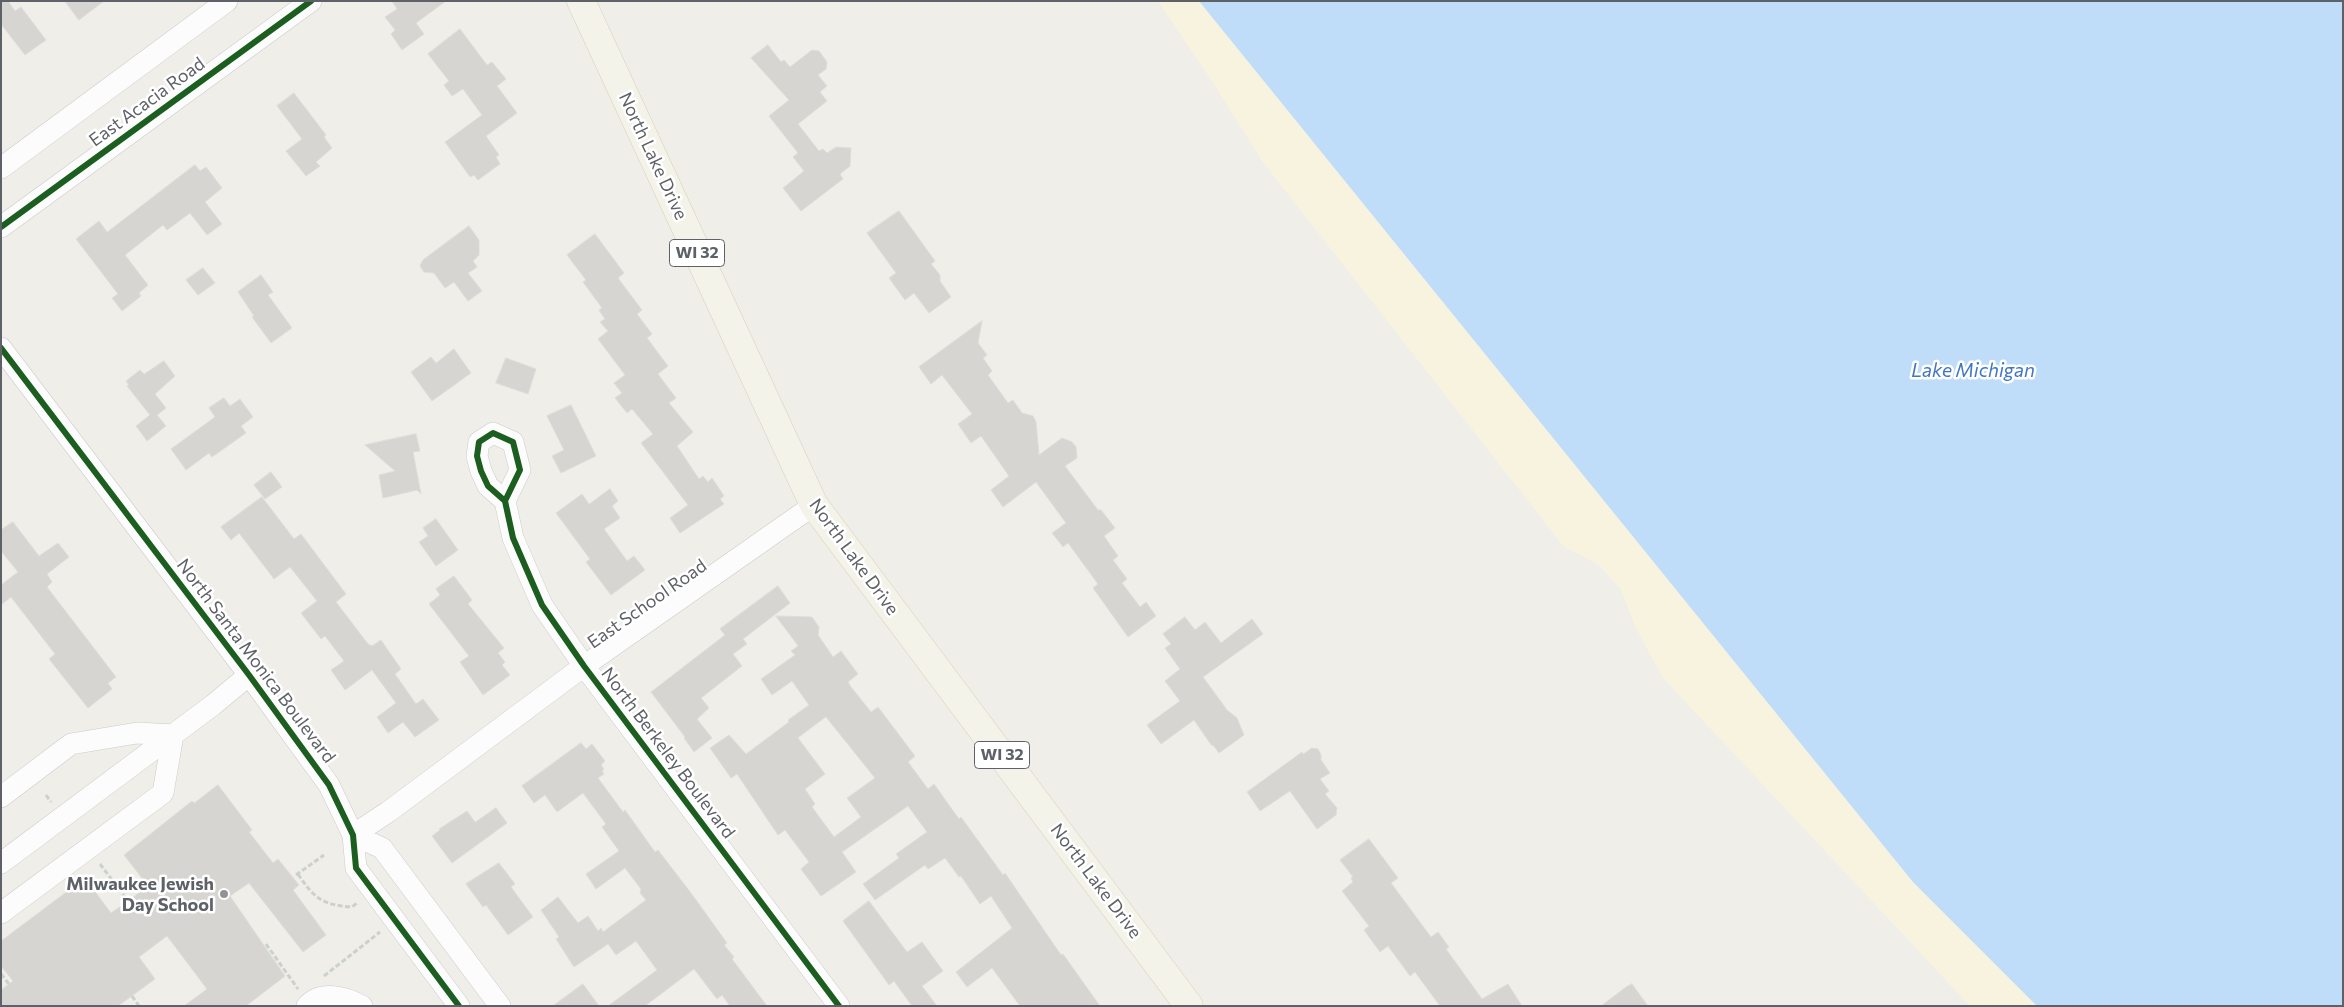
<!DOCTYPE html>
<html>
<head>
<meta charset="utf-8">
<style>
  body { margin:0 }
  #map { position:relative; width:2344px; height:1007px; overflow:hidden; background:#efeee9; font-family:Commissioner,sans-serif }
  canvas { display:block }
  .frame { position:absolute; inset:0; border:2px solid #5e6268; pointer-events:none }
</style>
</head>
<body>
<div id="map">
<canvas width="2344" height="1007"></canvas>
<div class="frame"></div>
</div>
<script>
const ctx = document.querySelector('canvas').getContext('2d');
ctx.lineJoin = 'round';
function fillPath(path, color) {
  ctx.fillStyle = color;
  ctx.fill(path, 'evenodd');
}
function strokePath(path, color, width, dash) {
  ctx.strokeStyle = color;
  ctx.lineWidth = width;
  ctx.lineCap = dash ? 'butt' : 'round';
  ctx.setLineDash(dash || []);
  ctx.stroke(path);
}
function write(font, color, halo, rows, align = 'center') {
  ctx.font = font + ' Commissioner,sans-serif';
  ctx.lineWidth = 5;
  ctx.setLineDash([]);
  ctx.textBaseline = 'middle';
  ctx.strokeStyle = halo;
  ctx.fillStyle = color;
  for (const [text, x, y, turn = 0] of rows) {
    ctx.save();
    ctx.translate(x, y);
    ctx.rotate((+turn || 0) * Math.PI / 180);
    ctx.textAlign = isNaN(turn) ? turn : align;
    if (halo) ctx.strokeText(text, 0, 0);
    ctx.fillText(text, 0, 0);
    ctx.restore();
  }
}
const sand = new Path2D(`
  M1158 1H1199L1913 882 2037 1006H1970L1662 677 1636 628 1620 588 1596 563 1564 547 1262 161 1213 83Z`);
const water = new Path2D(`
  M1199 1H2343V1006H2037L1913 882Z`);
const building = new Path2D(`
  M1 1H8L15 11 21 7 46 40 25 55 1 24Z
  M65 1H104L79 20Z
  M392 1H446L416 23 424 34 402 50 391 34 395 30 385 17 397 9Z
  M460 29 487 65 492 62 506 79 497 86 517 113 486 136 499 155 496 157 500 164 478 180 474 175 470 177 445 142 482 115 463 89 452 96 444 85 449 81 428 54Z
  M768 45 781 62 784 60 790 67 812 50 819 51 827 62 826 69 818 75 827 86 820 92 827 101 798 124 819 151 823 149 827 153 836 147 851 148 850 166 840 174 843 179 801 211 783 188 804 171 793 157 798 153 769 116 789 100 751 58Z
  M294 93 326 135 324 137 332 148 316 162 320 166 306 176 286 151 302 139 277 106Z
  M195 165 200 171 206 167 222 188 205 202 222 224 207 235 190 213 167 230 163 225 125 255 148 285 139 293 141 296 122 311 112 298 118 294 76 239 99 221 107 232Z
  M899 211 935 261 931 264 940 275V281L951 297 929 313 914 293 905 300 889 278 896 273 867 233Z
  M469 226 479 240V255L473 261 477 267 468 273 482 291 468 301 454 282 445 288 434 273 424 272 420 266 423 260Z
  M595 234 624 273 618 278 642 310 637 314 652 334 647 338 668 366 658 374 676 398 669 403 693 432 677 446 699 479 703 476 708 482 712 478 724 496 720 499 724 504 680 533 670 518 688 505 641 443 653 434 632 409 627 413 615 398 622 393 614 383 625 375 598 339 608 331 600 322 605 319 599 310 602 308 583 282 586 280 567 255Z
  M203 268 215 283 198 295 186 280Z
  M261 275 273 292 268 295 292 328 271 343 252 317 254 316 238 292Z
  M982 321 978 343 987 355 983 358 992 371 988 375 1008 403 1013 400 1022 413 1033 416 1036 422 1039 455 1062 438 1072 442 1076 447 1077 458 1065 466 1098 510H1101L1115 528 1104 536 1118 556 1113 560 1127 579 1122 583 1140 607 1146 602 1156 616 1128 637 1093 588 1098 584 1068 543 1063 547 1052 533 1066 523 1036 482 1003 507 991 490 1009 476 981 436 971 443 958 424 972 414 942 375 931 384 919 367Z
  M454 349 471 373 432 401 411 372 431 357 436 363Z
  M506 358 536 369 528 394 496 383Z
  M164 361 175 376 155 394 166 408 157 415 166 426 147 441 136 426 150 415 127 386 129 385 126 381 140 370 144 374Z
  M224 398 230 406 240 399 253 417 241 426 246 433 212 457 209 453 186 470 171 449 215 417 209 408Z
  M571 405 596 456 561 473 552 456 564 450 547 416Z
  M416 434 420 451 413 452 421 494 417 490 383 498 379 475 395 471 365 445Z
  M271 472 282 487 265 499 254 485Z
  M610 489 618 501 612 506 620 518 604 529 627 561 634 556 645 570 611 595 586 562 590 559 556 513 582 494 589 504Z
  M262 497 294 539 301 534 346 594 336 602 368 644 372 646 381 640 401 669 395 674 416 704 423 699 439 720 415 737 403 722 388 733 377 717 396 703 372 670 345 690 331 670 344 661 325 636 321 639 301 613 317 601 290 567 274 579 239 533 231 540 221 527Z
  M436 519 458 550 436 566 419 542 428 536 423 528Z
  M13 522 39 556 58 543 69 557 47 574 52 582 47 587 116 677 108 683 112 689 88 708 49 659 55 654 11 597 1 605V585L18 572 1 551V530Z
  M454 576 472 600 468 604 504 648 498 653 505 662 502 665 510 675 483 695 460 662 469 656 429 604 440 595 436 589Z
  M778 586 790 603 743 639 747 644 733 654 742 666 701 698 709 708 697 719 712 738 694 752 684 738 685 737 651 692 725 635 720 629Z
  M776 616 812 617 819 627 818 635 833 657 841 651 858 674 848 682 851 687 871 712 878 707 915 756 908 762 928 789 934 784 959 819 961 817 1003 875 1005 873 1061 955 1063 954 1100 1006H1020L992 968 967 987 956 972 1012 928 991 896 980 904 961 876 959 877 945 858 928 869 925 865 875 900 863 884 899 858 896 854 927 832 908 806 842 852 856 872 821 896 801 869 809 862 785 830 778 835 737 774 731 778 710 748 729 735 746 754 789 722 788 720 809 705 792 681 772 695 761 679 795 655 791 651 798 646ZM826 717 875 778 847 798 861 817 834 837 812 807 815 804 805 789 825 774 798 738Z
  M1185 617 1195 630 1205 622 1221 643 1252 619 1263 634 1203 677 1227 710 1237 718 1244 735 1219 753 1213 745 1212 746 1194 720 1161 744 1147 725 1180 701 1165 681 1180 669 1165 648 1171 644 1163 634Z
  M581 743 586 749 592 744 605 761 601 765 604 769 602 771 604 774 598 778 623 812 625 810 655 852 658 850 691 893 727 943 724 945 734 957 732 959 767 1006H730L722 995 717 999 694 969 645 1006H608L657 970 636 941 616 955 608 944 574 967 556 939 559 937 541 910 558 897 578 923 588 916 598 931 601 928 603 932 646 900 640 893 641 889 625 868 596 889 586 874 619 851 602 827 606 824 583 793 557 812 545 795 534 803 522 786Z
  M1312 748 1318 749 1321 755V760L1330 773 1320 779 1329 791 1325 794 1337 808 1336 815 1317 829 1290 791 1260 811 1247 792 1302 752 1303 754Z
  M218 785 252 830 249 832 273 863 278 859 299 885 293 890 326 935 303 952 249 883 230 896 285 976 246 1006H184L207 989 167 936 139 957 155 979 118 1006H1V990L13 981 1 966V941L85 878 111 913 128 901 148 886 124 855 192 801 194 803Z
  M496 808 507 823 452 863 432 836 440 830 439 829 467 811 475 822Z
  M1369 839 1398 878 1391 883 1431 937 1438 932 1449 947 1446 949 1482 999 1508 984 1522 1006H1440L1415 972 1410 976 1388 946 1380 952 1364 930 1369 926 1342 891 1353 882 1351 878 1353 877 1340 860Z
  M499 863 515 884 511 887 533 917 508 935 486 905 483 907 466 884Z
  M869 901 907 952 922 942 943 971 922 986 937 1006H912L894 981 889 985 843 921Z
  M583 984 599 1006H553Z
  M1632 984 1648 1006H1601L1626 987Z`);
const path = new Path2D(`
  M46 795 51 802
  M100 864 128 901
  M298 874C314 898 322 905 352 907L357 903
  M296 875 324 855
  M266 944 298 989
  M1 974 9 984
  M324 976 380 932
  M132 996 139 1006`);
const minor = new Path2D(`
  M1 168 227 1
  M1 227 311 1
  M1 348 249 675 329 785 353 835 356 868 459 1006
  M505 501 520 470 513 442 493 433 479 442 477 456 481 471 488 486 505 501 513 538 542 605 584 666 839 1006
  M1 797 71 744 137 733 173 735
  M353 835 388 812 584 666 814 505
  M353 835 382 848 500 1006
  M1 863 213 705 249 675
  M1 913 163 793 173 735
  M307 1006C321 990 346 997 362 1006`);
const major = new Path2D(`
  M581 1 814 505 1189 1006`);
const cycleway = new Path2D(`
  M1 227 311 1
  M1 348 249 675 329 785 353 835 356 868 459 1006
  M505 501 520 470 513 442 493 433 479 442 477 456 481 471 488 486 505 501 513 538 542 605 584 666 839 1006`);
const markers = [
  [224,894,5,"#919395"]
];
const shields = [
  [697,253,55],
  [1002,755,55]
];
const shieldNames = [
  ["WI 32",697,253],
  ["WI 32",1002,755]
];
const streetNames = [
  ["East Acacia Road",147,102,-36],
  ["North Lake Drive",653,156,65],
  ["North Lake Drive",854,557,54],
  ["East School Road",647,604,-35],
  ["North Santa Monica Boulevard",256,661,53],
  ["North Berkeley Boulevard",668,753,53],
  ["North Lake Drive",1096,881,53]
];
const poiNames = [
  ["Milwaukee Jewish",214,884],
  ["Day School",214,905]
];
const waterNames = [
  ["Lake Michigan",1973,371]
];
fillPath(sand, '#f7f3df');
fillPath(water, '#bfdcf8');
fillPath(building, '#d6d5d2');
strokePath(building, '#deddd8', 1);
strokePath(minor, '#cbcbca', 22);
strokePath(major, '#d8d1b6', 29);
strokePath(path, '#cbd1cd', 3, [5, 2.5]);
strokePath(minor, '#fdfcfc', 21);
strokePath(major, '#f4f3e9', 28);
strokePath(cycleway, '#1b5e20', 6);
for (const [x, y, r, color] of markers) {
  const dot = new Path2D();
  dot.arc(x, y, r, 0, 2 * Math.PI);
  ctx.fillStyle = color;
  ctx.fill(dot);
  strokePath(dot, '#fff', 2);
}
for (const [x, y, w] of shields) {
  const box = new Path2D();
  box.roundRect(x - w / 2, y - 13.5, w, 27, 4);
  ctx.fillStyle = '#fff';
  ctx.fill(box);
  strokePath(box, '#5e6268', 1);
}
write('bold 16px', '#5e6268', null, shieldNames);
write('18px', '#5e6268', '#fff', streetNames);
write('bold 18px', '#5e6268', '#fff', poiNames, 'right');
write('italic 19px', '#4077c4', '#fff', waterNames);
</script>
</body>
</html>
